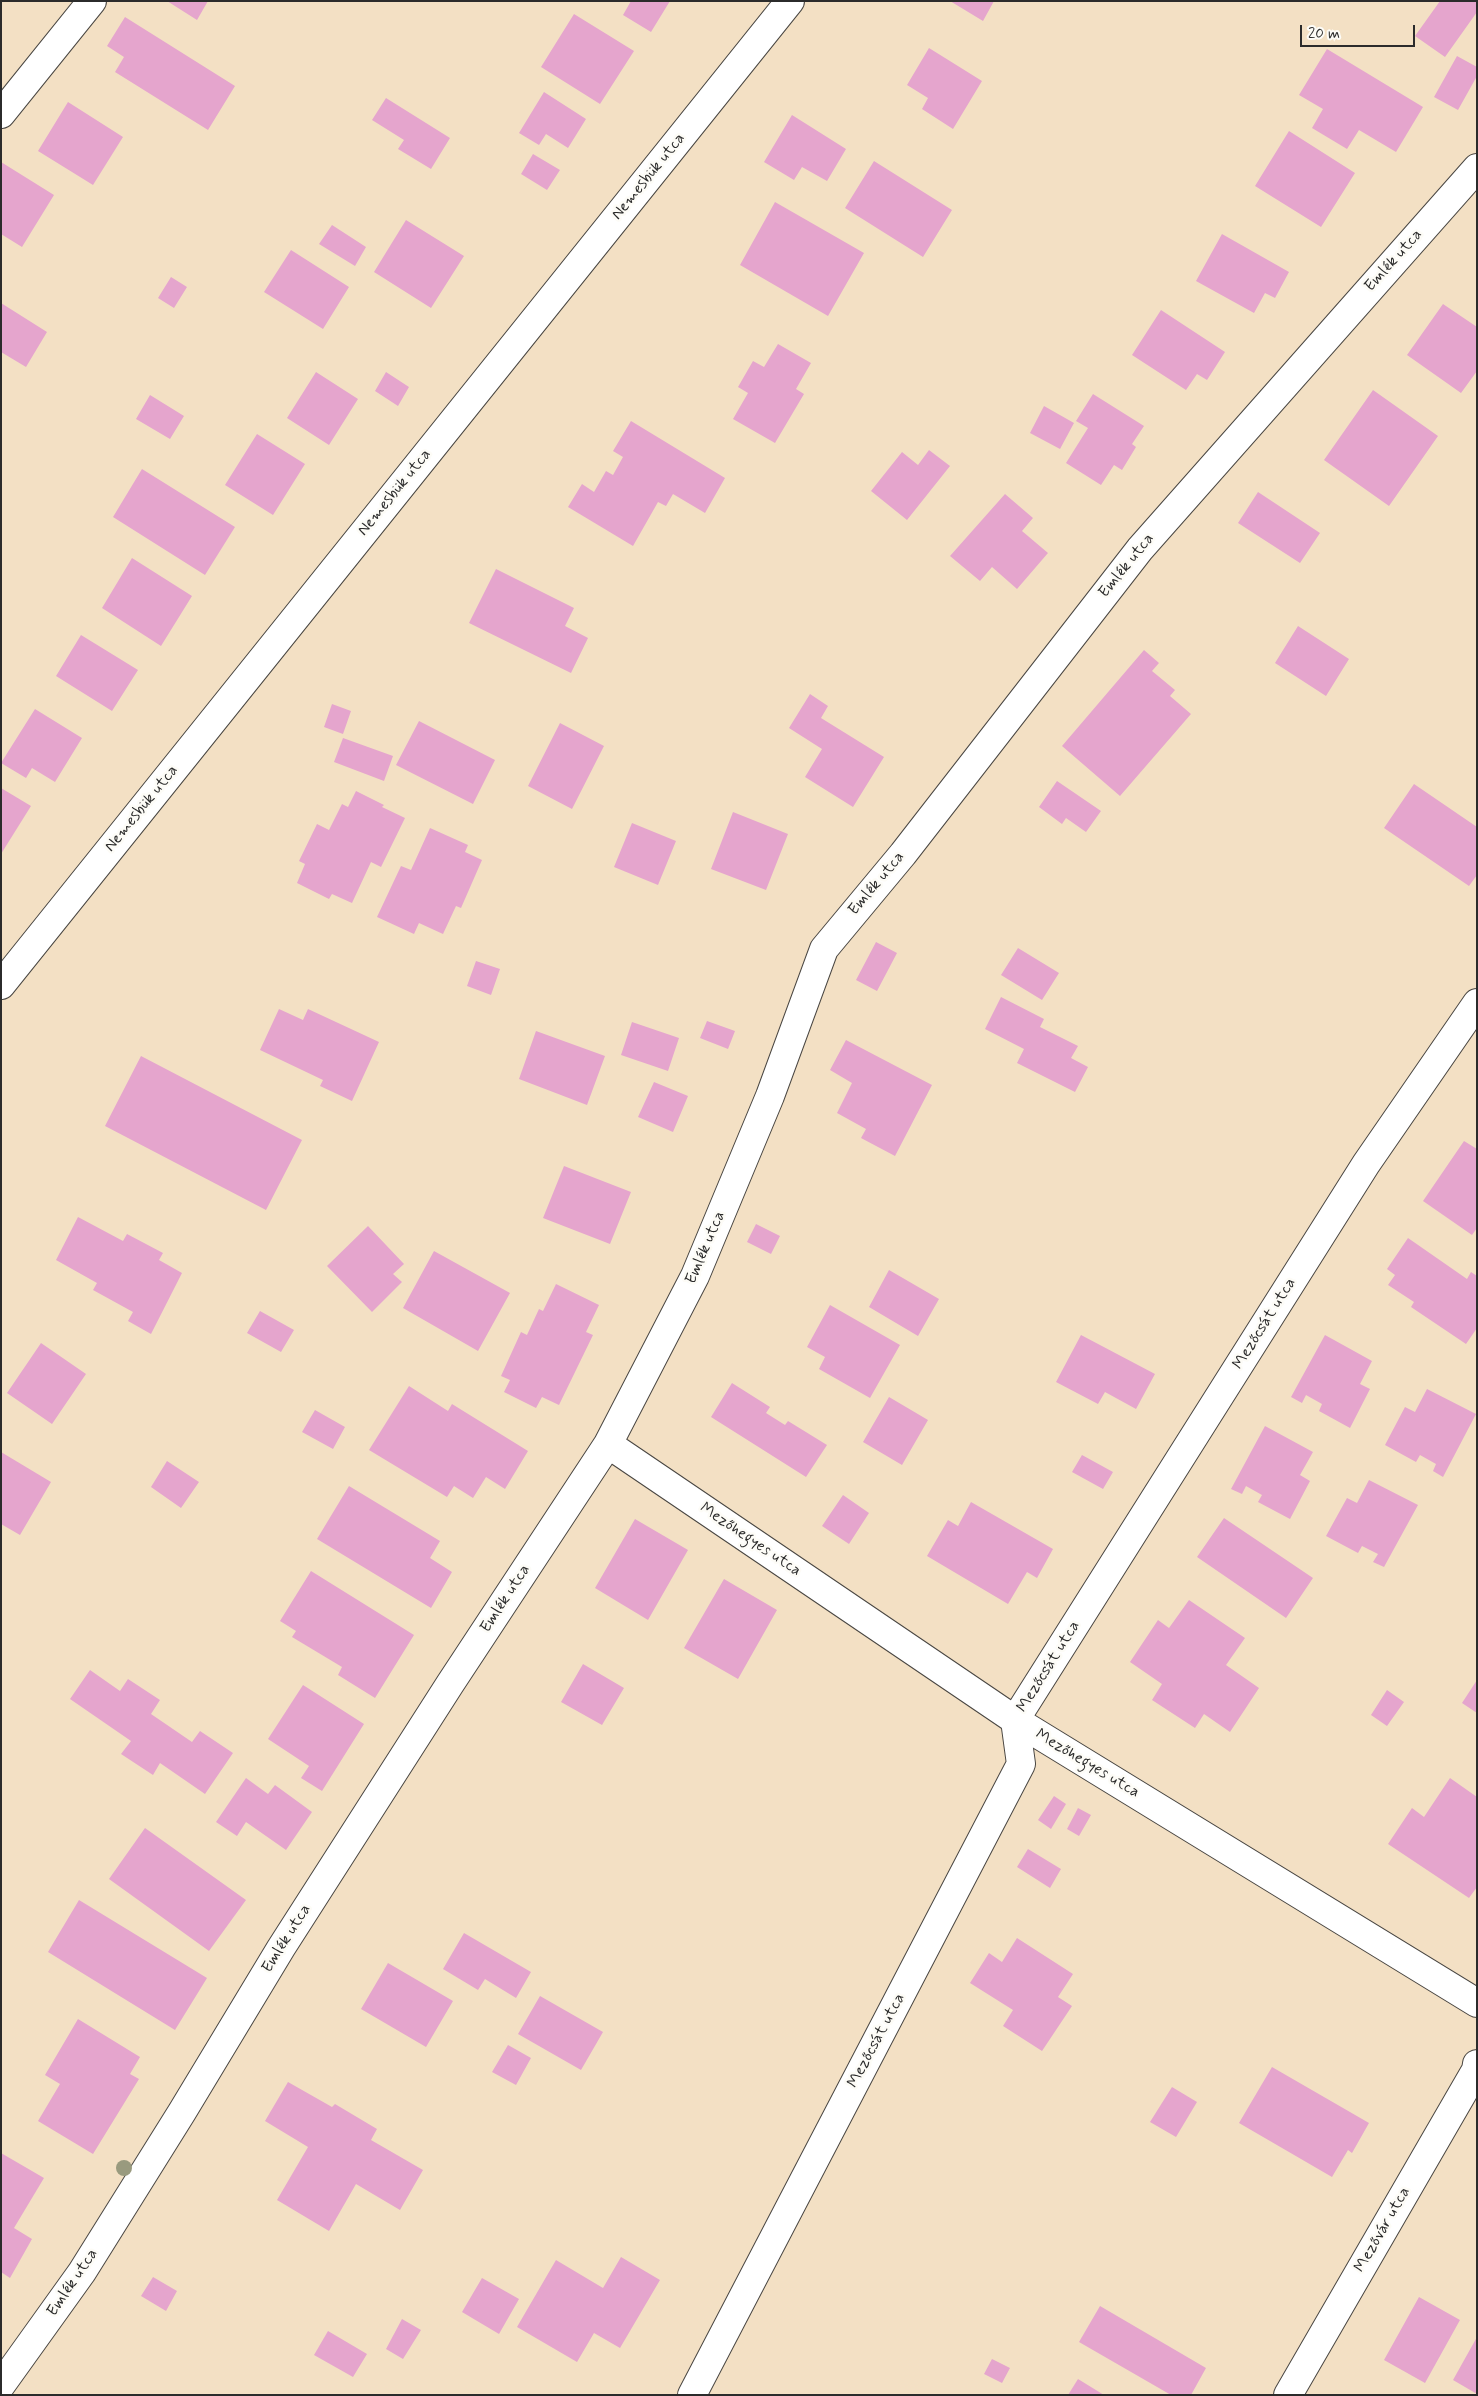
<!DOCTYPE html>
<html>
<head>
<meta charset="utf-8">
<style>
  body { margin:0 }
  #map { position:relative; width:1478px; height:2396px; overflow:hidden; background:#f3e0c4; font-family:Mynerve,sans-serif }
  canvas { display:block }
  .frame { position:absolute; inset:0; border:2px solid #2b2b2b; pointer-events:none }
  .scale { position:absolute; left:1300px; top:25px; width:115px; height:22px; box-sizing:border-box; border:2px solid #2b2b2b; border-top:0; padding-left:6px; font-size:15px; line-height:18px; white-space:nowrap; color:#2b2b2b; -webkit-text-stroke:4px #fdfcf7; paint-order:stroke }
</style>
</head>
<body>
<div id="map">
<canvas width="1478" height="2396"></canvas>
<div class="frame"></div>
<div class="scale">20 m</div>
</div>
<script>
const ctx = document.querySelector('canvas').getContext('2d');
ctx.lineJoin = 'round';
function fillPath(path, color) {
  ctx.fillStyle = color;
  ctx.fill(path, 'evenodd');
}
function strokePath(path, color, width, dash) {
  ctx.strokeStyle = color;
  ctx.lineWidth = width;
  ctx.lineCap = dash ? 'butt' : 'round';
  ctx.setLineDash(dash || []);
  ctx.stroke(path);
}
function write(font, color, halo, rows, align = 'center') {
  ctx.font = font + ' Mynerve,sans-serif';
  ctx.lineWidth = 5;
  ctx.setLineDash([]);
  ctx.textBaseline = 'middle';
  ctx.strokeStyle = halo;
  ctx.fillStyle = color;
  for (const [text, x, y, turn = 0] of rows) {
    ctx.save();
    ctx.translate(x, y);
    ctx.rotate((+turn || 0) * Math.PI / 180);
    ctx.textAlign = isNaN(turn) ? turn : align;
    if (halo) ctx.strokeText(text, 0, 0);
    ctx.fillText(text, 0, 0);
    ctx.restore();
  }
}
const building = new Path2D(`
  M167 1H208L197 20Z
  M631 1H670L651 32 623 15Z
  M950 1H994L983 21Z
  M1440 1H1477V12L1445 57 1415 36Z
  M574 14 634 51 600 104 541 67Z
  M125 17 235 86 208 130 115 72 124 57 107 46Z
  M929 48 982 81 953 129 922 109 928 98 907 85Z
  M1327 49 1423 107 1396 152 1359 130 1347 149 1312 128 1323 109 1299 95Z
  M1457 56 1477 67V76L1458 110 1434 97Z
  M544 92 586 119 568 148 546 134 539 145 519 133Z
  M386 98 450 138 431 169 398 149 404 140 372 120Z
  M68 102 123 137 93 185 38 151Z
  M792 115 846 149 827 181 802 167 794 180 764 162Z
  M1289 131 1355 173 1321 227 1255 186Z
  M533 154 560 170 547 190 521 174Z
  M874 161 952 210 923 257 845 208Z
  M1 162 54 195 22 247 1 234Z
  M775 202 864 253 828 316 740 265Z
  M406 220 464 256 431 308 374 272Z
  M332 225 366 247 355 266 319 244Z
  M1222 234 1289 272 1275 298 1265 293 1254 313 1196 281Z
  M291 250 349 287 323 329 264 292Z
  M171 277 187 287 174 308 158 298Z
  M1 303 47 332 26 367 1 352Z
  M1443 304 1477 327V371L1461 393 1407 355Z
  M1161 310 1225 352 1207 380 1197 374 1186 390 1132 355Z
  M778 344 811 363 796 389 804 394 775 443 733 419 748 393 738 387 753 361 764 367Z
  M316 372 358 399 329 445 287 418Z
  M386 372 409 387 398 406 375 391Z
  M1373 390 1438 436 1389 506 1324 460Z
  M1093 394 1144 426 1132 444 1136 447 1122 470 1114 465 1101 485 1066 463 1088 428 1076 421Z
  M150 395 184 416 170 439 136 419Z
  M1044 406 1074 423 1060 449 1030 433Z
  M631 421 725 478 705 513 673 494 666 506 658 502 633 546 568 507 582 484 594 492 606 471 613 475 623 457 613 451Z
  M257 434 305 464 273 515 225 485Z
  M929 450 950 466 907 520 871 491 902 452 918 465Z
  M142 469 235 527 205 575 113 517Z
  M1258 492 1320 533 1300 563 1238 523Z
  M1005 494 1033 518 1022 531 1048 553 1017 589 992 567 980 581 950 556Z
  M132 558 192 596 161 646 102 608Z
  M496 569 574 608 565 626 588 638 571 673 469 623Z
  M1298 626 1349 659 1326 696 1275 663Z
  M81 635 138 670 112 711 56 676Z
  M1144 650 1159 663 1152 671 1175 690 1170 696 1191 714 1120 796 1062 746Z
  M810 694 828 706 821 718 884 757 853 807 805 777 822 749 789 728Z
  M332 704 351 711 343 734 324 727Z
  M35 709 82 738 55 782 32 768 26 778 1 763Z
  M419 721 495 760 473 804 396 765Z
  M560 723 604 746 572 809 528 786Z
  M343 738 393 756 384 781 334 762Z
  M1057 781 1101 811 1086 832 1066 818 1062 824 1039 807Z
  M1414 784 1477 827V875L1469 886 1384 828Z
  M1 788 31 806 1 854Z
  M356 791 384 805 382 807 405 818 381 867 371 862 352 903 332 894 329 899 297 883 305 864 299 861 317 824 329 830 342 804 348 807Z
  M733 812 788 834 766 890 711 869Z
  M632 823 676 841 658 885 614 867Z
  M430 828 468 845 465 852 482 860 461 908 456 906 443 934 419 923 414 934 377 917 401 866 411 870Z
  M876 942 897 953 877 991 856 980Z
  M1018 948 1059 973 1042 1000 1001 975Z
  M476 961 500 969 491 995 467 986Z
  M1001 997 1044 1019 1040 1027 1078 1046 1071 1058 1088 1067 1075 1092 1017 1063 1024 1049 985 1029Z
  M279 1009 303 1020 308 1009 379 1042 352 1101 320 1086 323 1080 260 1050Z
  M707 1021 735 1031 728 1049 700 1038Z
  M632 1022 679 1038 668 1071 621 1055Z
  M536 1031 605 1056 587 1105 519 1079Z
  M846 1040 932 1085 895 1156 861 1138 866 1129 837 1113 852 1083 830 1070Z
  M141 1056 302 1140 266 1210 105 1126Z
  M654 1082 688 1096 673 1132 638 1117Z
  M1464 1141 1477 1149V1228L1472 1235 1423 1201Z
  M564 1166 631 1192 610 1244 543 1218Z
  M78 1217 123 1241 127 1234 163 1253 159 1260 182 1273 151 1334 128 1321 133 1312 93 1290 97 1283 56 1260Z
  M756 1224 780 1236 771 1254 747 1242Z
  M368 1226 404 1264 393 1274 402 1282 372 1312 327 1266Z
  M1408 1238 1467 1279 1471 1272 1477 1276V1328L1466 1344 1411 1307 1414 1302 1388 1285 1395 1275 1387 1269Z
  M434 1251 510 1293 478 1351 403 1308Z
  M889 1270 939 1299 918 1336 869 1307Z
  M556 1284 599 1305 586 1332 593 1335 559 1405 542 1397 536 1408 504 1392 510 1380 501 1376 521 1332 527 1335 539 1309 543 1311Z
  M830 1305 900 1345 870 1398 819 1369 825 1357 807 1347Z
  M260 1311 294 1330 281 1352 247 1333Z
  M1081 1335 1155 1374 1136 1409 1105 1392 1098 1404 1056 1382Z
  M1325 1335 1372 1361 1360 1384 1370 1389 1350 1428 1319 1411 1322 1404 1306 1395 1302 1403 1291 1397Z
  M41 1343 86 1374 52 1424 7 1393Z
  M732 1383 770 1407 766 1413 785 1425 788 1421 827 1445 806 1477 711 1417Z
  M409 1386 448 1411 452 1404 528 1451 505 1489 486 1477 473 1498 454 1486 447 1497 369 1450Z
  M1427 1389 1476 1414 1443 1477 1433 1471 1436 1464 1420 1455 1416 1462 1385 1445 1405 1407 1415 1412Z
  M889 1397 928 1420 902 1465 863 1442Z
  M315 1410 345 1427 333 1449 302 1432Z
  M1265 1426 1313 1452 1300 1475 1310 1481 1290 1519 1258 1502 1262 1495 1246 1486 1242 1494 1231 1489Z
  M1 1452 51 1482 20 1535 1 1524Z
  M1082 1455 1113 1472 1103 1489 1072 1472Z
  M167 1461 199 1482 181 1508 151 1487Z
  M1369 1480 1418 1505 1384 1567 1373 1562 1378 1554 1362 1546 1358 1553 1326 1536 1347 1498 1357 1503Z
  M349 1486 440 1541 430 1558 452 1572 431 1608 317 1539Z
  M843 1495 869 1513 849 1544 822 1526Z
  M971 1502 1053 1549 1037 1578 1027 1572 1008 1604 927 1556 948 1520 958 1526Z
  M1224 1518 1313 1578 1286 1618 1197 1557Z
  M635 1519 688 1550 648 1620 595 1588Z
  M311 1571 414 1635 375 1698 338 1675 342 1667 292 1637 296 1631 280 1621Z
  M724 1579 777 1610 738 1679 684 1648Z
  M1189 1600 1245 1638 1226 1665 1259 1688 1230 1732 1204 1714 1195 1728 1152 1700 1162 1684 1130 1662 1158 1620 1169 1628Z
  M583 1664 624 1688 602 1725 561 1702Z
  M90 1670 120 1691 128 1679 160 1700 151 1714 192 1742 200 1731 233 1753 205 1794 160 1763 153 1775 121 1754 131 1741 70 1699Z
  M1477 1680V1713L1462 1703Z
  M303 1685 364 1724 322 1791 301 1778 309 1766 268 1739Z
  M1387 1690 1404 1702 1387 1726 1371 1715Z
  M246 1778 268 1794 275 1785 312 1812 286 1850 246 1822 237 1836 216 1822Z
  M1450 1778 1477 1797V1887L1469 1898 1388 1844 1412 1808 1424 1817Z
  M1054 1796 1066 1804 1051 1829 1038 1820Z
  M1078 1808 1091 1815 1079 1836 1067 1829Z
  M145 1828 246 1900 209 1951 109 1879Z
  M1028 1849 1061 1869 1050 1888 1017 1867Z
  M79 1900 207 1978 175 2030 48 1952Z
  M464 1933 531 1972 516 1998 485 1979 478 1990 443 1969Z
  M1017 1938 1073 1974 1058 1997 1072 2006 1042 2051 1003 2026 1013 2010 970 1983 989 1953 1002 1962Z
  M388 1963 453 2001 426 2047 361 2009Z
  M540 1996 603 2032 581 2070 518 2034Z
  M78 2019 140 2057 130 2074 139 2079 93 2154 38 2121 60 2084 45 2075Z
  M508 2045 531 2058 516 2085 492 2072Z
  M1272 2067 1369 2123 1352 2153 1348 2150 1332 2177 1239 2123Z
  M288 2082 332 2107 335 2104 377 2129 371 2140 423 2170 400 2210 356 2184 329 2231 277 2200 308 2147 265 2121Z
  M1172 2087 1197 2102 1176 2137 1150 2122Z
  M1 2153 44 2178 14 2228 32 2239 10 2278 1 2272Z
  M621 2257 660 2280 620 2348 594 2333 577 2362 517 2327 556 2260 603 2288Z
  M153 2277 177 2291 166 2311 141 2296Z
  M482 2278 519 2299 499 2334 462 2312Z
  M1419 2297 1460 2320 1425 2383 1384 2360Z
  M1100 2306 1206 2368 1191 2395H1171L1079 2342Z
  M402 2319 421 2330 403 2359 386 2349Z
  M328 2331 367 2354 353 2377 314 2355Z
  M1477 2337V2394L1453 2380Z
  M992 2359 1010 2368 1002 2383 984 2374Z
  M1078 2379 1104 2395H1068Z`);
const minor = new Path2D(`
  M1 114 92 1
  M1 985 790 1
  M608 1444 1015 1720 1477 2003
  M1 2385 82 2272 182 2112 281 1948 450 1684 608 1444 695 1276 770 1096 824 949 903 854 1140 549 1477 168
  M692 2395 1021 1764 1015 1720 1366 1164 1477 1003
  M1288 2395 1476 2070 1477 2064`);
const trees = [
  [124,2168]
];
const streetNames = [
  ["Nemesbük utca",649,177,-51],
  ["Emlék utca",1394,261,-48],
  ["Nemesbük utca",395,493,-51],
  ["Emlék utca",1127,566,-51],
  ["Nemesbük utca",142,809,-51],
  ["Emlék utca",877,884,-50],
  ["Emlék utca",706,1248,-67],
  ["Mezőcsát utca",1265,1324,-58],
  ["Mezőhegyes utca",750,1540,34],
  ["Emlék utca",506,1599,-57],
  ["Mezőcsát utca",1049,1667,-58],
  ["Mezőhegyes utca",1087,1764,31],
  ["Emlék utca",287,1939,-58],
  ["Mezőcsát utca",877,2041,-62],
  ["Mezővár utca",1383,2230,-60],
  ["Emlék utca",73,2283,-56]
];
fillPath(building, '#e5a5cd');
strokePath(minor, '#494642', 30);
strokePath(minor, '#fff', 28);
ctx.fillStyle = '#999a7e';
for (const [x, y] of trees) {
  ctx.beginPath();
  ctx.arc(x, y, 8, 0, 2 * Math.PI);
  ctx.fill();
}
write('16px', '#2b2b2b', '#fdfcf7', streetNames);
</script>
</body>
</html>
